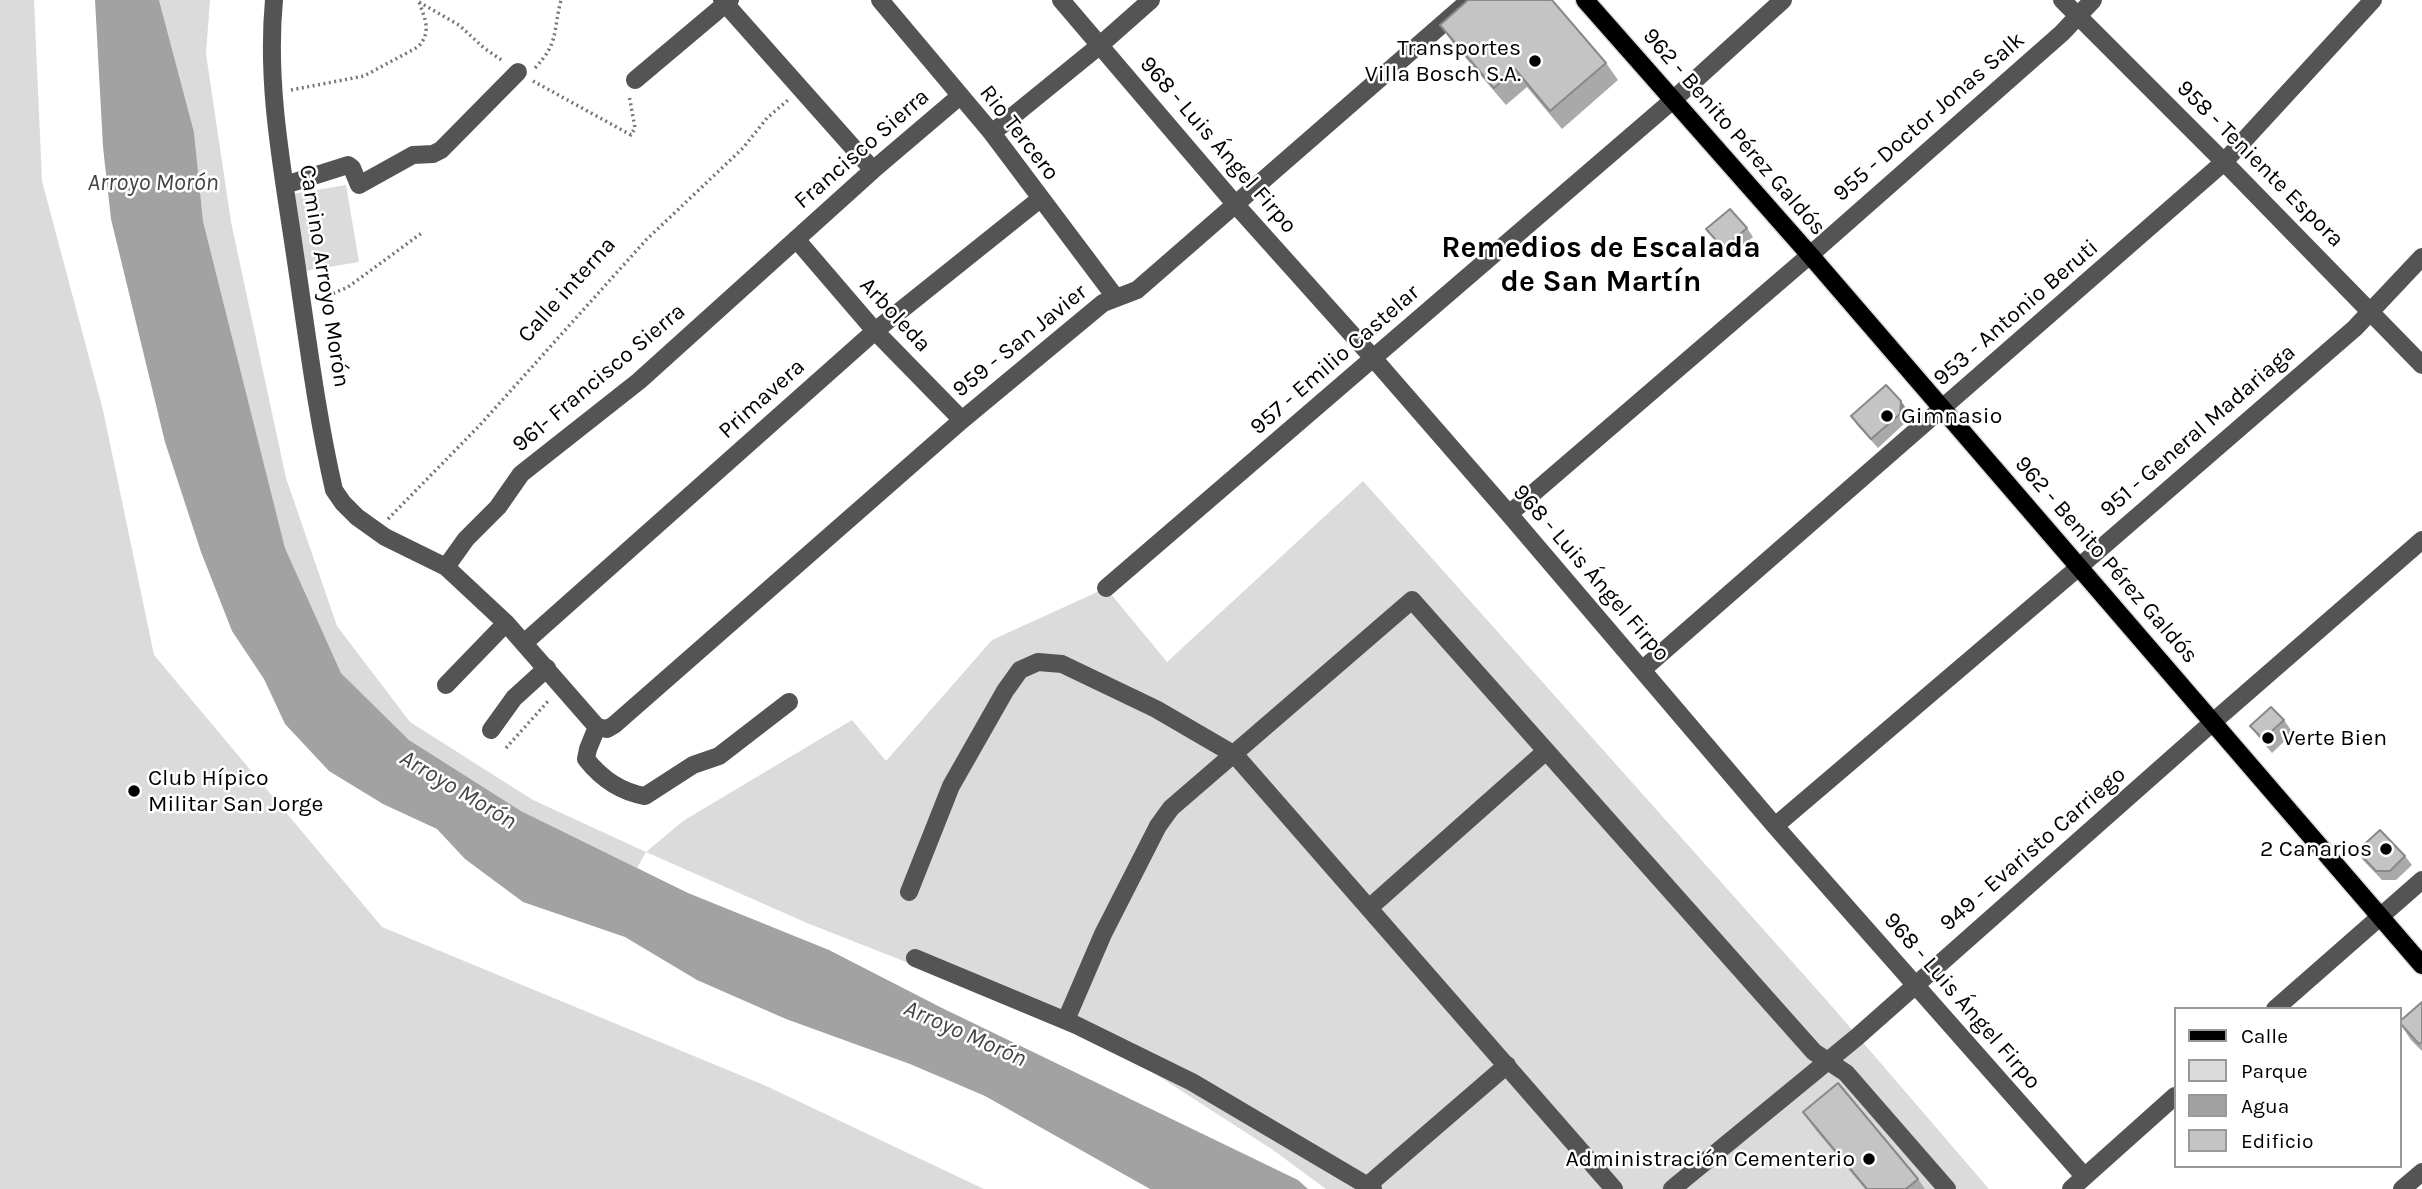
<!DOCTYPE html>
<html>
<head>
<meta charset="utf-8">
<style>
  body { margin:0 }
  #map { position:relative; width:2422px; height:1189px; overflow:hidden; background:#fff; font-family:Karla,sans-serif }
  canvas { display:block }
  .legend { position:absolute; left:2174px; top:1007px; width:228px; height:161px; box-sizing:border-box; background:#fff; border:2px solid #999; margin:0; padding:9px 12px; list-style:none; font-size:21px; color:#000 }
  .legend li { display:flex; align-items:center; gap:14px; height:35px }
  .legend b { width:35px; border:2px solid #999 }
</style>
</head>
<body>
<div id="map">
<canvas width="2422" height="1189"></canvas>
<ul class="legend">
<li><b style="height:9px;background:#000"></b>Calle</li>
<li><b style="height:19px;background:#dbdbdb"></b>Parque</li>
<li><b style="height:19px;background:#a2a2a2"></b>Agua</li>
<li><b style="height:19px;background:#c4c4c4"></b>Edificio</li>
</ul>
</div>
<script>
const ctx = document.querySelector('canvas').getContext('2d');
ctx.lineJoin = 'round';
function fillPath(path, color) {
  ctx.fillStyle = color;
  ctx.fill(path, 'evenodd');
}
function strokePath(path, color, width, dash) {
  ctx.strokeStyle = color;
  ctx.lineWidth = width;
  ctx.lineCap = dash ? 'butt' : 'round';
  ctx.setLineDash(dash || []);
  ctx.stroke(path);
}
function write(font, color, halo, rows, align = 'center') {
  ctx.font = font + ' Karla,sans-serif';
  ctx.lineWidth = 5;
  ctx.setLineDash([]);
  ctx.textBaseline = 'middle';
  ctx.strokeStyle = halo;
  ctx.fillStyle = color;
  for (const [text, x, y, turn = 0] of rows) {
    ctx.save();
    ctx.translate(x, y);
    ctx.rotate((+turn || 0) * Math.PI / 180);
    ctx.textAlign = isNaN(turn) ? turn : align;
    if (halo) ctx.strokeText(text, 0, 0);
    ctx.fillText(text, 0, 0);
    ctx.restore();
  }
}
const green = new Path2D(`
  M0 0H34L42 181 103 410 154 655 382 927 764 1085 984 1189H0Z
  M159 0H210L206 54 231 222 286 478 337 626 410 722 533 800 646 852 683 821 852 720 886 761 992 640 1106 588 1167 662 1363 481 1829 1003 1989 1189H1326L1273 1150 1146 1068 1048 1018 807 923 646 852 637 868 521 811 409 740 341 673 285 548 203 221 194 132Z
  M346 185 359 262 305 271 293 194Z`);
const water = new Path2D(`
  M95 0H159L194 132 203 221 285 548 341 673 409 740 521 811 688 893 829 950 942 1008 1298 1180 1308 1189H1150L985 1096 910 1064 786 1019 697 980 625 937 523 902 465 859 437 829 383 804 329 771 285 724 264 679 232 631 201 552 165 442 111 219 103 147Z`);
const path = new Path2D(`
  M419 2 459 25 484 48 503 61
  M535 68C559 43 553 31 561 0
  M533 81 631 135 635 128 629 95
  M291 90 364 76 418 47C432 32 425 19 419 2
  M318 300 348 287 423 232
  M388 519 479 426 646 240 743 148 767 118 788 100
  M506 748 550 699`);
const minor = new Path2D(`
  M274 0C266 84 282 166 294 248 306 327 316 412 334 490L343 503 357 517 385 537 446 567 506 623 597 727 607 729 614 725 962 420 1103 303 1137 290 1470 0
  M722 0 873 170
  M880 0 992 133 1116 298
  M1061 0 1236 205 1374 359 1509 514 1775 826 2084 1176
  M2062 0 2224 162 2422 365
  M635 80 730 0
  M992 133 1099 46 1151 0
  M285 185 348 165 352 168 359 185 413 155 433 154 441 150 518 72
  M796 239 875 331 962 420
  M1509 514 1810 255 2062 33 2093 0
  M446 567 466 539 498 507 521 474 639 381 873 170 960 96
  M1106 588 1673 100 1783 0
  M524 643 875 331 1040 199
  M1642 670 2224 162 2373 0
  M446 685 506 623
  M597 727 588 749 586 759C601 778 621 792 645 796L693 765 719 756 789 702
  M491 730 514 698 547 668
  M1775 826 2079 567 2355 328 2422 257
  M909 892 951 786 1005 691 1020 670 1038 662 1062 664 1156 709 1235 755 1614 1189
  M1369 908 1546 751
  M915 958 1076 1025 1192 1082 1373 1189
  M2275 1009 2422 880
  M1066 1020 1103 934 1158 826 1171 808 1412 600 1814 1052 1846 1073 1947 1189
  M1368 1185 1507 1065
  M1672 1189 1857 1037 2213 722 2422 540
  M2071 1189 2175 1096
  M2402 1189 2422 1172`);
const major = new Path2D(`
  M1585 0 1810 255 2422 965`);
const wall = new Path2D(`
  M1440 25 1606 63 1618 80 1562 129 1527 87 1506 105 1452 42Z
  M1747 228 1753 237 1729 257 1706 229Z
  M1901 401 1907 410 1906 422 1878 448 1857 425 1851 416Z
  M2284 720 2293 733 2272 753 2260 739 2250 726Z
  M2357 851 2405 856 2412 865 2396 880H2382L2363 860Z
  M2422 1002V1051L2411 1040 2399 1022Z
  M1803 1112 1918 1179 1925 1189H1865L1815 1129Z`);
const shadedWall = new Path2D(`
  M1901 401 1907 410 1906 422 1900 414Z`);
const building = new Path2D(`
  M1468 0H1552L1606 63 1550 111 1515 69 1494 88 1440 25Z
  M1730 209 1747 228 1723 248 1706 229Z
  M1886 385 1901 401 1900 414 1871 439 1851 416Z
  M2271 707 2284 720 2263 739 2250 726Z
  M2380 830 2405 856 2390 871H2376L2357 851Z
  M2422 1002V1042L2419 1044 2399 1022Z
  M1838 1083 1918 1179 1906 1189H1867L1803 1112Z`);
const markers = [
  [1535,61,7,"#000"],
  [1887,416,7,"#000"],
  [2268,738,7,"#000"],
  [134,791,7,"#000"],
  [2386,849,7,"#000"],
  [1869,1159,7,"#000"]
];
const poiNames = [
  ["Transportes",1521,48],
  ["Villa Bosch S.A.",1521,74],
  ["Gimnasio",1901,416,"left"],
  ["Verte Bien",2282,738,"left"],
  ["Club Hípico",148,778,"left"],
  ["Militar San Jorge",148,804,"left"],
  ["2 Canarios",2372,849],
  ["Administración Cementerio",1855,1159]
];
const streetNames = [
  ["955 - Doctor Jonas Salk",1929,117,-41],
  ["962 - Benito Pérez Galdós",1734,132,49],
  ["Rio Tercero",1019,133,52],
  ["968 - Luis Ángel Firpo",1218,145,49],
  ["Francisco Sierra",862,149,-41],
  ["958 - Teniente Espora",2260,164,45],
  ["Camino Arroyo Morón",324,276,81],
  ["Calle interna",567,290,-48],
  ["953 - Antonio Beruti",2016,313,-41],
  ["Arboleda",895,315,47],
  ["959 - San Javier",1020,341,-39],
  ["957 - Emilio Castelar",1335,360,-41],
  ["961- Francisco Sierra",599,378,-40],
  ["Primavera",762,399,-42],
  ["951 - General Madariaga",2198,431,-41],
  ["962 - Benito Pérez Galdós",2106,560,49],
  ["968 - Luis Ángel Firpo",1591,573,49],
  ["949 - Evaristo Carriego",2033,849,-41],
  ["968 - Luis Ángel Firpo",1962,1001,49]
];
const waterNames = [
  ["Arroyo Morón",153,183],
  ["Arroyo Morón",458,790,31],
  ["Arroyo Morón",965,1034,24]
];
const districtNames = [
  ["Remedios de Escalada",1601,248],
  ["de San Martín",1601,282]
];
fillPath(green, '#dbdbdb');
fillPath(water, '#a2a2a2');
strokePath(major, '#dbdbdb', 21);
strokePath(path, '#767676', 3.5, [2, 3.5]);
strokePath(minor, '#545454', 18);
strokePath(major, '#000', 18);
fillPath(wall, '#a9a9a9');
fillPath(shadedWall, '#898989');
fillPath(building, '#c4c4c4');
strokePath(building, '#898989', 2);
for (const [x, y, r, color] of markers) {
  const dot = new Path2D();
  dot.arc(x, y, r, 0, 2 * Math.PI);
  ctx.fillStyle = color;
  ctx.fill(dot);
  strokePath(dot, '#fff', 2.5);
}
write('23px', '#000', '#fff', poiNames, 'right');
write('23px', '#000', '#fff', streetNames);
write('italic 24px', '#434343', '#fff', waterNames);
write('bold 30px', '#000', '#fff', districtNames);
</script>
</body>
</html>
